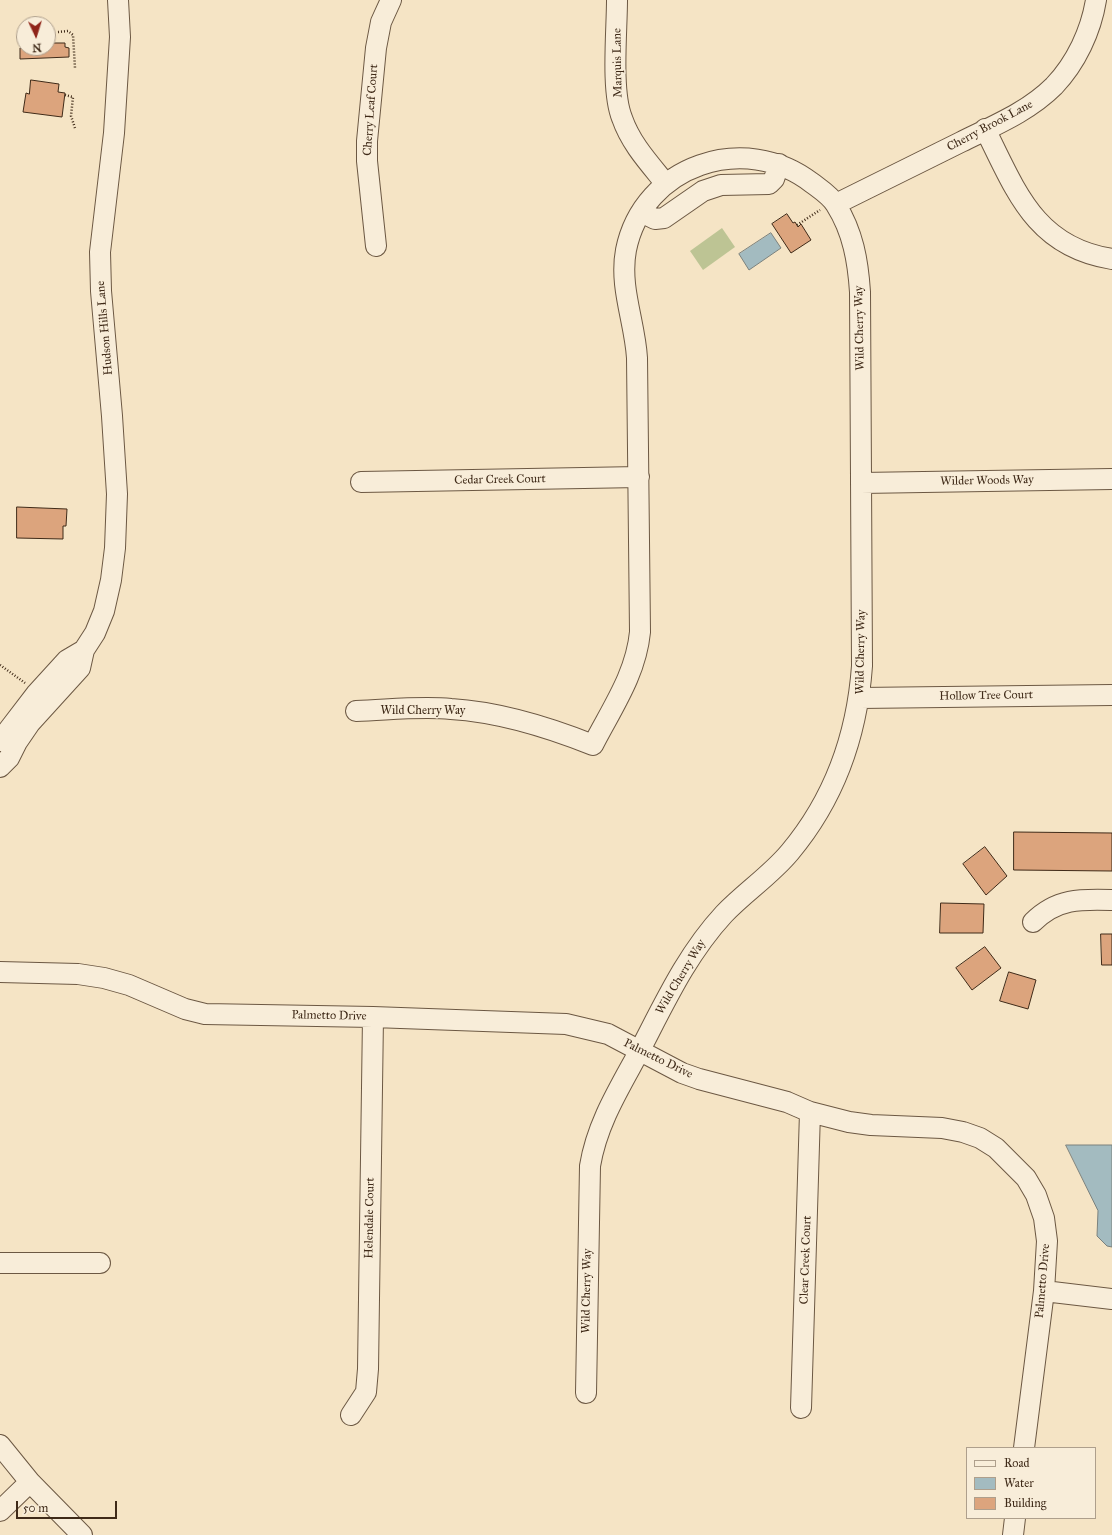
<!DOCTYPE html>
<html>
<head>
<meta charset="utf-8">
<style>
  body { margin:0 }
  #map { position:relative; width:1112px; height:1535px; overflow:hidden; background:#f5e4c5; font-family:"IM FELL Great Primer",serif }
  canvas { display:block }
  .legend { position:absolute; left:966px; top:1447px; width:130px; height:72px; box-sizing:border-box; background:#f8edd9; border:1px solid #ae9f8c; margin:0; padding:5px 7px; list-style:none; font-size:12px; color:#3f2a18 }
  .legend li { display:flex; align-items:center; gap:8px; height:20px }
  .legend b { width:20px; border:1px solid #ae9f8c }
  .north { position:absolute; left:16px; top:16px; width:40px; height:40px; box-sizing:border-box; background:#f8edd9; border:1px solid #ae9f8c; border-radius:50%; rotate:176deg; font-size:11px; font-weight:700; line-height:16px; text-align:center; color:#3f2a18 }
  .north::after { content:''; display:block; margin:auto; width:14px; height:18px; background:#8f2418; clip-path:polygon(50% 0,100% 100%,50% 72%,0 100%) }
  .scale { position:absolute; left:16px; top:1501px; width:101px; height:18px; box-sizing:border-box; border:2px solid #3f2a18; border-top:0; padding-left:5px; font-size:12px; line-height:14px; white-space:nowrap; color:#3f2a18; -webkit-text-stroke:3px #f8edd9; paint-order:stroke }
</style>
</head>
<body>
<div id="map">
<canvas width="1112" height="1535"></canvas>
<ul class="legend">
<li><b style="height:5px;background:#f8edd9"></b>Road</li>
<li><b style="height:11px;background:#a3bbc0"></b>Water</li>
<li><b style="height:11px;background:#dca47d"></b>Building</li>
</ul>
<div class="north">N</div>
<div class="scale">50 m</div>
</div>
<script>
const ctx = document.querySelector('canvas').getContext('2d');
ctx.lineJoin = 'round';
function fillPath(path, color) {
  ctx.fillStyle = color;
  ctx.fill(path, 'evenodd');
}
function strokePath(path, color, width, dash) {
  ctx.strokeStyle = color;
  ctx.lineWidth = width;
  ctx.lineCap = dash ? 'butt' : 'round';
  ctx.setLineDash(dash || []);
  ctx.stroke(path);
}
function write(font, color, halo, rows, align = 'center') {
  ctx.font = font + ' "IM FELL Great Primer",serif';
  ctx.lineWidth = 3;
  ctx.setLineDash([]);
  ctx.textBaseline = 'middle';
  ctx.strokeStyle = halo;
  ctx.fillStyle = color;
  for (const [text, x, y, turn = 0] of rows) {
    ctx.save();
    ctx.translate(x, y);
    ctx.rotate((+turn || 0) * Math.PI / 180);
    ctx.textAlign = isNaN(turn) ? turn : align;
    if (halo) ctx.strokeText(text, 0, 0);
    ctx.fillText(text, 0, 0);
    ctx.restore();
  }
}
const green = new Path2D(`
  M722 228 735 247 703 270 690 251Z`);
const water = new Path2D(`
  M771 233 781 248 749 270 739 254Z
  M1066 1145H1112V1247L1107 1246 1097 1236 1098 1211Z`);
const building = new Path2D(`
  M48 43H65V47L69 48V57L20 59V48H48Z
  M31 80 59 84 58 92 65 93 62 117 23 112 26 93 29 94Z
  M787 214 793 223 795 222 798 227 801 224 811 240 791 253 772 224Z
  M17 507 67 509 66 526H63V539L17 538Z
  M1014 832 1112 833V871L1014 870Z
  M985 847 1007 876 986 895 963 864Z
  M941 903 984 904 983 933H940Z
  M1101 934H1112V965H1102Z
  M985 947 1001 968 972 990 956 968Z
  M1009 972 1036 980 1028 1009 1000 1001Z`);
const path = new Path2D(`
  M58 32 68 31 73 35 75 68
  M65 95 73 97 71 116 75 128
  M797 225 820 210
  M0 665 25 683`);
const minor = new Path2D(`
  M617 0C617 31 611 91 622 118 631 144 649 163 666 184
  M985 129C1016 191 1035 247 1112 259
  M836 204C878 183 919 163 961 142 993 126 1028 112 1054 86 1076 63 1091 31 1096 0
  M641 212 655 219 664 218 703 191 721 185 769 184 774 179 779 164
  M376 246 367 161V141L376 48 381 22 391 0
  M361 482 639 477
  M861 483 1112 479
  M860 698 1112 695
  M356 711C388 710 420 706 451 709 500 712 548 727 593 745 612 708 636 674 640 632L637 358C635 322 619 287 626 250 643 165 745 131 812 183 820 189 831 196 836 205 853 232 858 261 860 292L862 666C857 735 835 798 790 852 771 875 745 892 724 914 687 954 665 1002 640 1050 620 1087 597 1123 590 1166L586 1393
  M0 741 36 694 67 660 84 650
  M0 767 9 758 17 742 30 723 80 668 84 650 95 633 104 611 111 580 115 548 117 494 112 416 101 291 100 252 114 133 120 37 118 0
  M1033 922C1057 898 1081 899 1112 900
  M0 972 78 974 104 978 129 985 185 1009 205 1014 373 1017 566 1024 608 1034 682 1073 699 1079 787 1102 810 1112 849 1122 871 1125 942 1128 963 1132 980 1138 996 1148 1026 1178 1036 1195 1044 1218 1047 1241 1044 1291 1024 1448
  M0 1263H100
  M1044 1291 1112 1299
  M801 1408 810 1112
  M351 1415 366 1392 368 1369 373 1017
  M0 1445 30 1482 82 1535
  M0 1511 30 1482
  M1013 1535 1015 1518`);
const streetNames = [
  ["Marquis Lane",618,63,-91],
  ["Cherry Leaf Court",371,110,-86],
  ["Cherry Brook Lane",990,126,-28],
  ["Hudson Hills Lane",105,328,-95],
  ["Wild Cherry Way",860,328,-91],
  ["Cedar Creek Court",500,480,-1],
  ["Wilder Woods Way",987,481,-1],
  ["Wild Cherry Way",861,652,-89],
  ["Hollow Tree Court",986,696,-1],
  ["Wild Cherry Way",423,711],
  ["Wild Cherry Way",681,977,-59],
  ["Palmetto Drive",329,1016,1],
  ["Palmetto Drive",658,1059,26],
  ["Helendale Court",370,1218,-89],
  ["Clear Creek Court",806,1260,-88],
  ["Palmetto Drive",1043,1281,-85],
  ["Wild Cherry Way",587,1291,-89]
];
fillPath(green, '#bdc494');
fillPath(water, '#a3bbc0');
strokePath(water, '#7b817d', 1);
fillPath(building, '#dca47d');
strokePath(building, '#3f2a18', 1);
strokePath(minor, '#6c5843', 22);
strokePath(path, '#3f2a18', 2.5, [1, 2]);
strokePath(minor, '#f8edd9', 20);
write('12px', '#3f2a18', '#f8edd9', streetNames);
</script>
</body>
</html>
